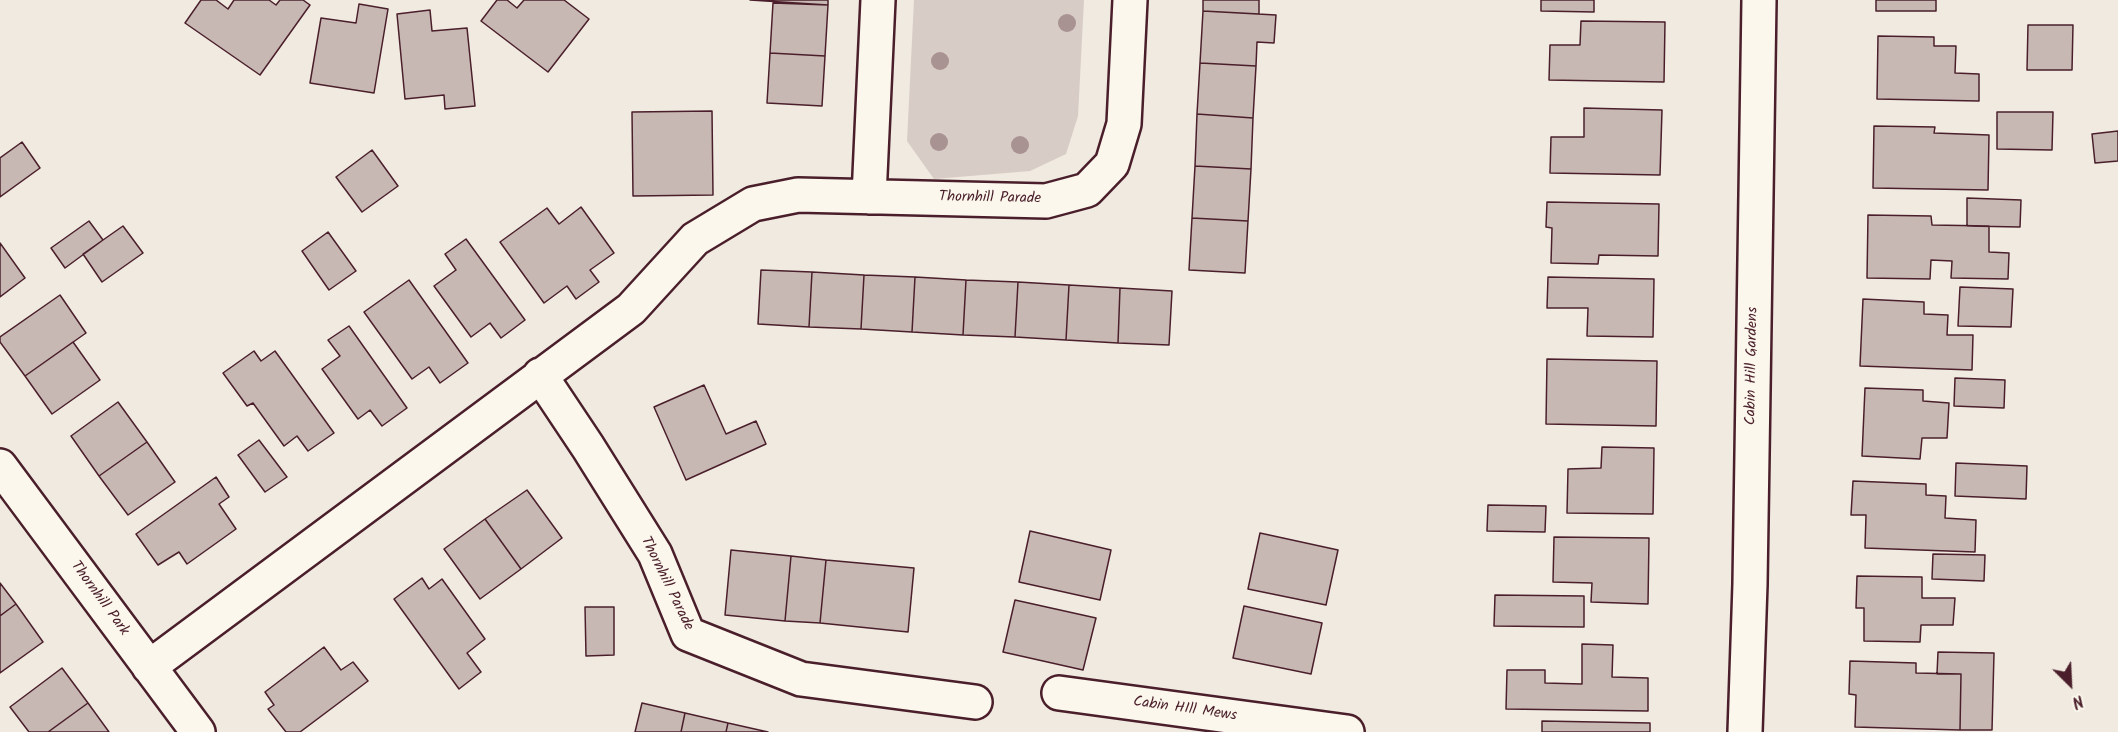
<!DOCTYPE html>
<html>
<head>
<meta charset="utf-8">
<style>
  body { margin:0 }
  #map { position:relative; width:2118px; height:732px; overflow:hidden; background:#f0eae0; font-family:Kalam,sans-serif }
  canvas { display:block }
  .north { position:absolute; left:2040px; top:654px; width:60px; height:60px; -webkit-text-stroke:4px #fbf7ec; paint-order:stroke; rotate:156deg; font-size:16px; font-weight:700; line-height:24px; text-align:center; color:#4a1f2b }
  .north::after { content:''; display:block; margin:auto; width:21px; height:27px; background:#4a1f2b; clip-path:polygon(50% 0,100% 100%,50% 72%,0 100%) }
</style>
</head>
<body>
<div id="map">
<canvas width="2118" height="732"></canvas>
<div class="north">N</div>
</div>
<script>
const ctx = document.querySelector('canvas').getContext('2d');
ctx.lineJoin = 'round';
function fillPath(path, color) {
  ctx.fillStyle = color;
  ctx.fill(path, 'evenodd');
}
function strokePath(path, color, width, dash) {
  ctx.strokeStyle = color;
  ctx.lineWidth = width;
  ctx.lineCap = dash ? 'butt' : 'round';
  ctx.setLineDash(dash || []);
  ctx.stroke(path);
}
function write(font, color, halo, rows, align = 'center') {
  ctx.font = font + ' Kalam,sans-serif';
  ctx.lineWidth = 4.5;
  ctx.setLineDash([]);
  ctx.textBaseline = 'middle';
  ctx.strokeStyle = halo;
  ctx.fillStyle = color;
  for (const [text, x, y, turn = 0] of rows) {
    ctx.save();
    ctx.translate(x, y);
    ctx.rotate((+turn || 0) * Math.PI / 180);
    ctx.textAlign = isNaN(turn) ? turn : align;
    if (halo) ctx.strokeText(text, 0, 0);
    ctx.fillText(text, 0, 0);
    ctx.restore();
  }
}
const green = new Path2D(`
  M914 0H1084L1078 116 1066 154 1030 171 934 179 907 141Z`);
const building = new Path2D(`
  M201 0H216L228 9 234 0H269L276 5 280 0H303L310 5 260 75 185 23Z
  M497 0H507L517 8 524 0H564L589 19 548 72 481 21Z
  M750 0H828V5Z
  M1203 0H1259V14L1203 11Z
  M1541 0H1594V12L1541 11Z
  M1876 0H1936V11H1876Z
  M773 3 828 5 825 56 770 53Z
  M359 4 388 9 374 93 310 83 321 18 356 23Z
  M430 10 432 31 467 28 475 106 445 109 444 95 405 99 397 14Z
  M1203 11 1276 15 1274 43 1257 42 1256 66 1200 63Z
  M1581 21 1665 22 1664 82 1549 80 1550 45H1580Z
  M2028 25H2073L2072 70H2027Z
  M1878 36 1934 37V46H1956L1955 73 1979 74V101L1877 99Z
  M770 53 825 56 822 106 767 103Z
  M1200 63 1256 66 1253 118 1197 114Z
  M1584 108 1662 110 1660 175 1550 173 1551 137H1584Z
  M712 111 713 195 633 196 632 112Z
  M1997 112H2053L2052 150 1997 149Z
  M1197 114 1253 118 1251 169 1195 166Z
  M1874 126 1935 127 1934 133 1989 135 1988 190 1873 188Z
  M2118 131V161L2095 163 2092 134Z
  M22 142 40 168 0 197V158Z
  M372 150 398 186 362 212 336 177Z
  M1195 166 1251 169 1248 221 1192 218Z
  M1967 198 2021 200 2020 227 1967 226Z
  M1547 202 1659 204 1658 256 1599 255 1598 264 1551 263 1552 228 1546 227Z
  M581 207 614 253 590 270 599 282 576 299 567 286 544 303 500 242 547 208 559 224Z
  M1868 215 1931 216 1932 225 1989 226V252L2009 253 2008 279 1951 278 1952 261 1931 260 1930 279 1867 278Z
  M1192 218 1248 221 1245 273 1189 270Z
  M89 221 103 240 65 268 51 248Z
  M123 226 143 253 102 282 83 254Z
  M328 232 356 271 329 290 302 251Z
  M466 239 525 320 501 338 490 323 471 337 434 286 456 270 445 254Z
  M0 243 25 278 0 297Z
  M761 270 812 272 809 327 758 324Z
  M812 272 864 275 861 329 809 327Z
  M864 275 915 277 912 332 861 329Z
  M915 277 966 280 963 335 912 332Z
  M1548 277 1654 279 1653 337 1587 336 1588 308H1547Z
  M409 280 468 363 440 383 429 367 412 379 364 312Z
  M966 280 1018 282 1015 337 963 335Z
  M1018 282 1069 285 1066 340 1015 337Z
  M1069 285 1120 288 1118 343 1066 340Z
  M1960 287 2013 289 2011 327 1958 326Z
  M1120 288 1172 291 1169 345 1118 343Z
  M60 295 86 333 25 376 0 342V337Z
  M1863 299 1924 302V314L1948 315 1947 335H1973L1972 370 1860 366Z
  M349 326 407 408 382 426 370 410 358 419 322 369 340 356 328 340Z
  M73 342 100 380 52 414 25 376Z
  M254 351 261 361 275 351 334 433 308 451 297 436 284 446 253 403 247 406 223 373Z
  M1547 359 1657 361 1656 426 1546 424Z
  M1955 378 2005 380 2004 408 1954 406Z
  M704 385 726 434 756 421 766 444 686 480 654 407Z
  M1865 388 1923 390V401L1949 403 1947 438H1922L1920 459 1862 456Z
  M118 402 147 442 99 476 71 436Z
  M259 440 287 477 265 492 238 455Z
  M147 442 175 482 128 515 99 476Z
  M1602 447 1654 448 1653 514 1567 513 1568 469 1601 468Z
  M1956 463 2027 466 2026 499 1955 496Z
  M216 477 229 497 219 504 236 529 187 564 179 552 158 565 136 534Z
  M1853 481 1926 484V495L1946 496 1945 518 1976 520 1975 552 1865 548 1866 515H1851Z
  M527 490 562 538 521 569 485 519Z
  M1488 505 1546 506 1545 532 1487 531Z
  M485 519 521 569 480 599 444 549Z
  M1030 531 1111 550 1100 600 1019 582Z
  M1260 533 1338 550 1326 605 1248 589Z
  M1554 537 1649 538 1648 604 1591 602 1592 583 1553 582Z
  M731 550 791 556 785 621 725 615Z
  M1933 554 1985 555 1984 581 1932 579Z
  M791 556 826 560 820 623 785 621Z
  M826 560 914 568 908 632 820 623Z
  M1857 576 1922 577V598H1955L1953 625H1921L1920 642 1864 641V608H1856Z
  M422 578 429 589 442 579 485 639 467 653 481 672 459 689 394 599Z
  M0 583 16 604 0 616Z
  M1495 595 1584 596V627L1494 626Z
  M1015 600 1096 618 1083 670 1003 652Z
  M16 604 43 642 0 673V616Z
  M1244 606 1322 623 1311 674 1233 658Z
  M585 607H614V655L586 656Z
  M1582 644 1613 645 1612 677 1648 678V711L1506 709 1507 670H1545V683L1582 684Z
  M324 647 341 670 353 662 368 681 300 732H286L268 709 274 705 265 692Z
  M1938 652 1994 653 1992 730H1960L1961 674H1937Z
  M1850 661 1916 663V673L1961 674 1960 730 1855 727 1856 695 1849 694Z
  M62 668 88 703 48 732H29L10 707Z
  M88 703 109 732H48Z
  M642 703 685 713 681 732H635Z
  M685 713 728 723 726 732H681Z
  M1542 721 1650 723V732H1542Z
  M728 723 768 732H726Z`);
const minor = new Path2D(`
  M869 197 878 0
  M540 375 588 447 655 554 688 634 801 679 975 702
  M0 466 198 732
  M149 667 631 309 695 239 753 204 798 195 1046 201 1087 190 1112 164 1124 124 1130 0
  M1059 693 1347 732
  M1745 732 1750 584 1759 0`);
const trees = [
  [1067,23],
  [940,61],
  [939,142],
  [1020,145]
];
const streetNames = [
  ["Thornhill Parade",990,199,1],
  ["Cabin Hill Gardens",1753,366,-89],
  ["Thornhill Parade",666,584,64],
  ["Thornhill Park",99,599,54],
  ["Cabin HIll Mews",1185,710,8]
];
fillPath(green, '#d8ccc6');
fillPath(building, '#c8b8b3');
strokePath(building, '#4a1f2b', 1.5);
strokePath(minor, '#4a1f2b', 38);
strokePath(minor, '#fbf7ec', 33);
ctx.fillStyle = '#a89292';
for (const [x, y] of trees) {
  ctx.beginPath();
  ctx.arc(x, y, 9, 0, 2 * Math.PI);
  ctx.fill();
}
write('15px', '#4a1f2b', '#fbf7ec', streetNames);
</script>
</body>
</html>
